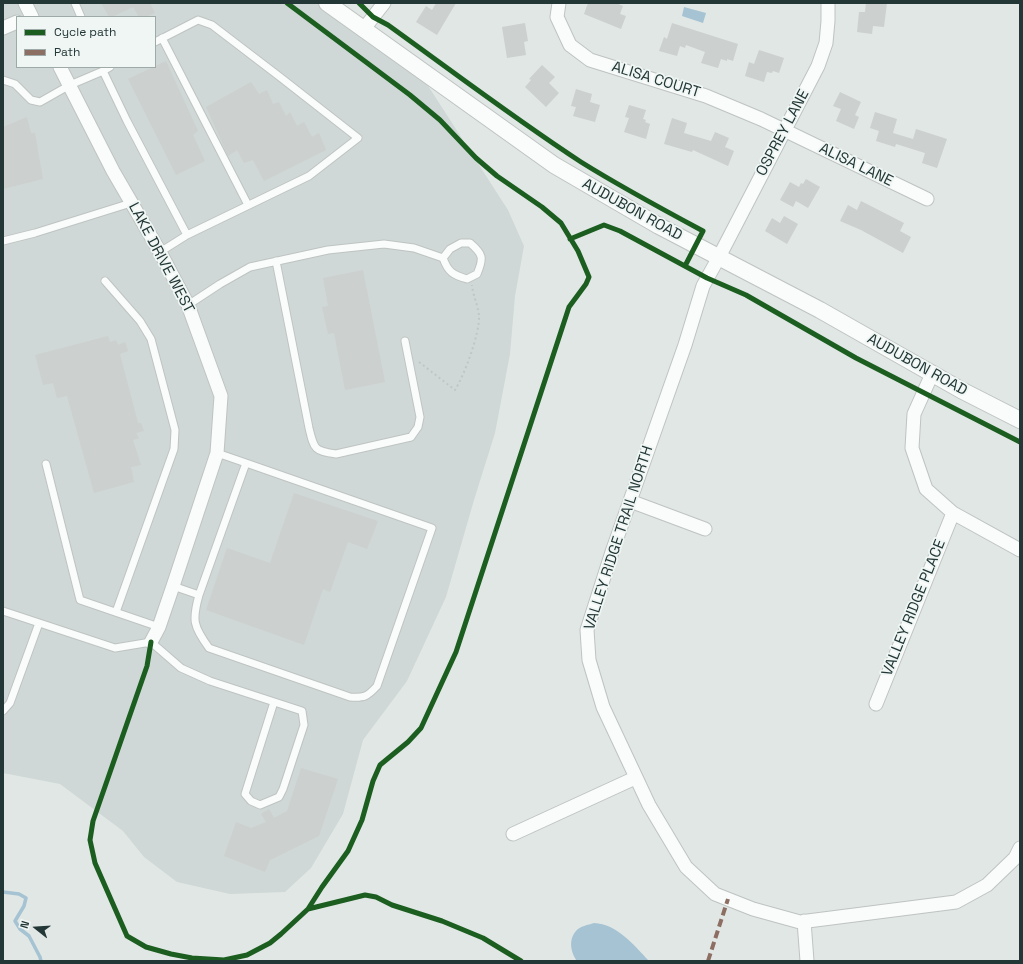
<!DOCTYPE html>
<html>
<head>
<meta charset="utf-8">
<style>
  body { margin:0 }
  #map { position:relative; width:1023px; height:964px; overflow:hidden; background:#e1e7e5; font-family:"Space Grotesk",sans-serif }
  canvas { display:block }
  .frame { position:absolute; inset:0; border:4px solid #223736; pointer-events:none }
  .legend { position:absolute; left:16px; top:16px; width:140px; height:52px; box-sizing:border-box; background:#eff6f4; border:1px solid #9daaa8; margin:0; padding:5px 7px; list-style:none; font-size:12px; color:#223736 }
  .legend li { display:flex; align-items:center; gap:8px; height:20px }
  .legend b { width:20px; border:1px solid #9daaa8 }
  .north { position:absolute; left:16px; top:908px; width:40px; height:40px; -webkit-text-stroke:3px #eff6f4; paint-order:stroke; rotate:287deg; font-size:11px; font-weight:700; line-height:16px; text-align:center; color:#223736 }
  .north::after { content:''; display:block; margin:auto; width:14px; height:18px; background:#223736; clip-path:polygon(50% 0,100% 100%,50% 72%,0 100%) }
</style>
</head>
<body>
<div id="map">
<canvas width="1023" height="964"></canvas>
<div class="frame"></div>
<ul class="legend">
<li><b style="height:5px;background:#1b5e20"></b>Cycle path</li>
<li><b style="height:5px;background:#8d6e63"></b>Path</li>
</ul>
<div class="north">N</div>
</div>
<script>
const ctx = document.querySelector('canvas').getContext('2d');
ctx.lineJoin = 'round';
function fillPath(path, color) {
  ctx.fillStyle = color;
  ctx.fill(path, 'evenodd');
}
function strokePath(path, color, width, dash) {
  ctx.strokeStyle = color;
  ctx.lineWidth = width;
  ctx.lineCap = dash ? 'butt' : 'round';
  ctx.setLineDash(dash || []);
  ctx.stroke(path);
}
function write(font, color, halo, rows, align = 'center') {
  ctx.font = font + ' "Space Grotesk",sans-serif';
  ctx.lineWidth = 3.5;
  ctx.setLineDash([]);
  ctx.textBaseline = 'middle';
  ctx.strokeStyle = halo;
  ctx.fillStyle = color;
  for (const [text, x, y, turn = 0] of rows) {
    ctx.save();
    ctx.translate(x, y);
    ctx.rotate((+turn || 0) * Math.PI / 180);
    ctx.textAlign = isNaN(turn) ? turn : align;
    if (halo) ctx.strokeText(text, 0, 0);
    ctx.fillText(text, 0, 0);
    ctx.restore();
  }
}
const built = new Path2D(`
  M3 3H327L416 67 508 210 524 246 515 296 510 354 495 433 474 500 446 597 407 681 363 740 343 814 311 868 285 892 230 894 177 882 144 857 123 831 60 784 3 773ZM17 17H155V67H17Z`);
const water = new Path2D(`
  M684 7 706 13 703 23 682 16Z
  M594 923C617 924 634 945 649 961H577C571 953 568 940 576 931 580 926 588 925 594 923Z`);
const stream = new Path2D(`
  M3 892 19 894 26 898 24 906 15 921 20 929 29 936 40 957 41 961`);
const building = new Path2D(`
  M101 3H150L155 13 145 17H139L133 7 112 17H109Z
  M436 3H456L437 35 416 22 426 6 432 10Z
  M588 3H616L623 6 620 14 626 16 621 29 584 14Z
  M866 3H887L884 27 873 26 872 34 857 32 859 12H865Z
  M525 23 528 41 524 42 526 55 507 58 502 27Z
  M672 23 738 44 733 61 727 59V61L721 59 718 68 701 63 705 52 686 45 685 48 680 46 677 56 659 51 664 37 667 39Z
  M759 50 784 58 779 73 773 71 772 73 767 72 764 82 745 76 749 62 754 64Z
  M166 61 198 131 193 135 205 161 176 175 128 79Z
  M542 65 555 77 549 83 559 93 546 107 525 87 531 80 529 79Z
  M251 82 259 94 267 90 273 104 279 102 286 116 290 112 297 126 304 122 312 137 319 133 326 150 264 181 253 160 244 163 237 150 228 156 206 107Z
  M576 89 592 94 590 102 600 105 595 122 573 116 576 107 571 106Z
  M840 92 861 102 855 115 859 117 854 129 836 121 841 109 833 106Z
  M629 105 646 110 643 119 646 120 645 122 650 124 646 139 624 132 629 118 625 117Z
  M875 112 897 119 893 133 913 139 916 129 947 139 937 168 922 163 925 153 896 144 895 147 876 141 879 131 870 128Z
  M27 117 31 133H35L43 179 3 189V127Z
  M672 118 687 123 684 133 711 141 715 132 729 138 725 147 734 151 728 166 693 150 692 152 664 144Z
  M806 179 820 187 808 208 796 201 793 207 780 200 790 182 799 187 801 183 803 184Z
  M861 201 904 223 900 231 911 237 903 253 861 230 840 221 848 205 857 210Z
  M784 216 798 224 787 244 765 231 772 218 780 223Z
  M363 270 385 382 345 390 334 333 328 334 322 307 328 306 323 278Z
  M108 336 110 342 116 340 118 345 125 342 128 351 120 354 138 423H141L144 431 136 433 139 438 133 440 141 465 131 467 134 482 94 493 67 396 57 398 53 383 43 385 35 355Z
  M294 493 378 521 367 549 348 542 330 592 323 589 304 645 206 610 227 548 270 563Z
  M301 768 338 779 319 836 270 860 265 872 224 856 236 822 251 828 266 822 261 814 269 809 274 818 287 811Z`);
const path = new Path2D(`
  M419 362 455 390C464 376 480 333 479 316 478 305 473 296 472 285`);
const service = new Path2D(`
  M75 3 81 17
  M162 38 248 205
  M155 42 198 20 212 25 280 77 358 138 309 176 187 235
  M103 71 110 67
  M3 80 15 84 31 100 40 102 70 85 103 71 127 121 187 235 160 252
  M3 241 35 233 131 203
  M461 243H470C483 254 484 258 477 274L467 279C453 275 448 272 443 258L450 249Z
  M276 261 309 428C314 449 314 451 336 454L411 437 418 427 420 417 405 341
  M105 281 140 321 151 339 175 430 174 449 116 612
  M188 305 220 284 250 267 328 250 384 244 414 248 443 258
  M46 464 80 600 159 627
  M173 586 199 595 246 463 217 453
  M199 595C192 620 193 626 209 648L350 697C364 698 367 697 377 686L432 528 246 463
  M3 611 115 648 151 642 181 668 210 681 302 711 304 725 283 789 279 797 260 805 251 801 245 794 274 702
  M3 711 10 703 39 623`);
const minor = new Path2D(`
  M25 3 32 17
  M559 3 557 17 570 45 590 60 706 96 761 119 927 199
  M828 3V21L826 43 818 66 719 257 703 286 685 345 612 552 587 630 589 660 603 707 649 805 686 867 715 894 753 909 800 922 956 902 987 885 1015 858 1020 848
  M3 28 17 22
  M363 30 384 3
  M60 67 113 171 160 252 188 305 221 396 217 453 173 586 159 627 151 642
  M932 374 914 414 912 448 926 489 953 513 1020 550
  M630 501 705 529
  M876 704 953 513
  M513 834 635 778
  M804 921 807 961`);
const tertiary = new Path2D(`
  M327 3 554 165 659 226 820 310 961 390 1020 420`);
const quiet = new Path2D(`
  M708 961 728 899`);
const cycleway = new Path2D(`
  M287 3 410 95 440 120 476 158 497 176 542 207 561 223 578 251 589 277 586 284 569 307 456 652 421 728 408 742 380 765 373 781 362 820 348 851 322 887 308 909
  M359 3 373 17 388 25C452 71 515 119 581 162 621 187 662 209 703 231L685 266
  M570 239 604 225 620 231 707 278 746 295 856 358 1020 442
  M127 936 146 947 171 954 192 958 224 960 247 955 270 943 281 934 308 909 365 895 376 897 392 905 442 921 483 938 521 961
  M127 936 95 863 90 840 93 821 147 666 151 642`);
const streetNames = [
  ["ALISA COURT",656,80,17],
  ["OSPREY LANE",783,133,-62],
  ["ALISA LANE",856,165,26],
  ["AUDUBON ROAD",632,210,29],
  ["LAKE DRIVE WEST",161,258,62],
  ["AUDUBON ROAD",917,365,29],
  ["VALLEY RIDGE TRAIL NORTH",619,538,-72],
  ["VALLEY RIDGE PLACE",914,608,-68]
];
fillPath(built, '#cfd8d6');
fillPath(water, '#a5c3d2');
strokePath(stream, '#a5c3d2', 3.5);
fillPath(building, '#ccd0cf');
strokePath(service, '#bec4c2', 9);
strokePath(minor, '#bec4c2', 15);
strokePath(tertiary, '#bec4c2', 18);
strokePath(path, '#bfc7c6', 2, [2, 3]);
strokePath(service, '#fafbfb', 7);
strokePath(minor, '#fafbfb', 13);
strokePath(tertiary, '#fafbfb', 16);
strokePath(quiet, '#8d6e63', 4, [8, 4]);
strokePath(cycleway, '#1b5e20', 5);
write('15px', '#223736', '#eff6f4', streetNames);
</script>
</body>
</html>
